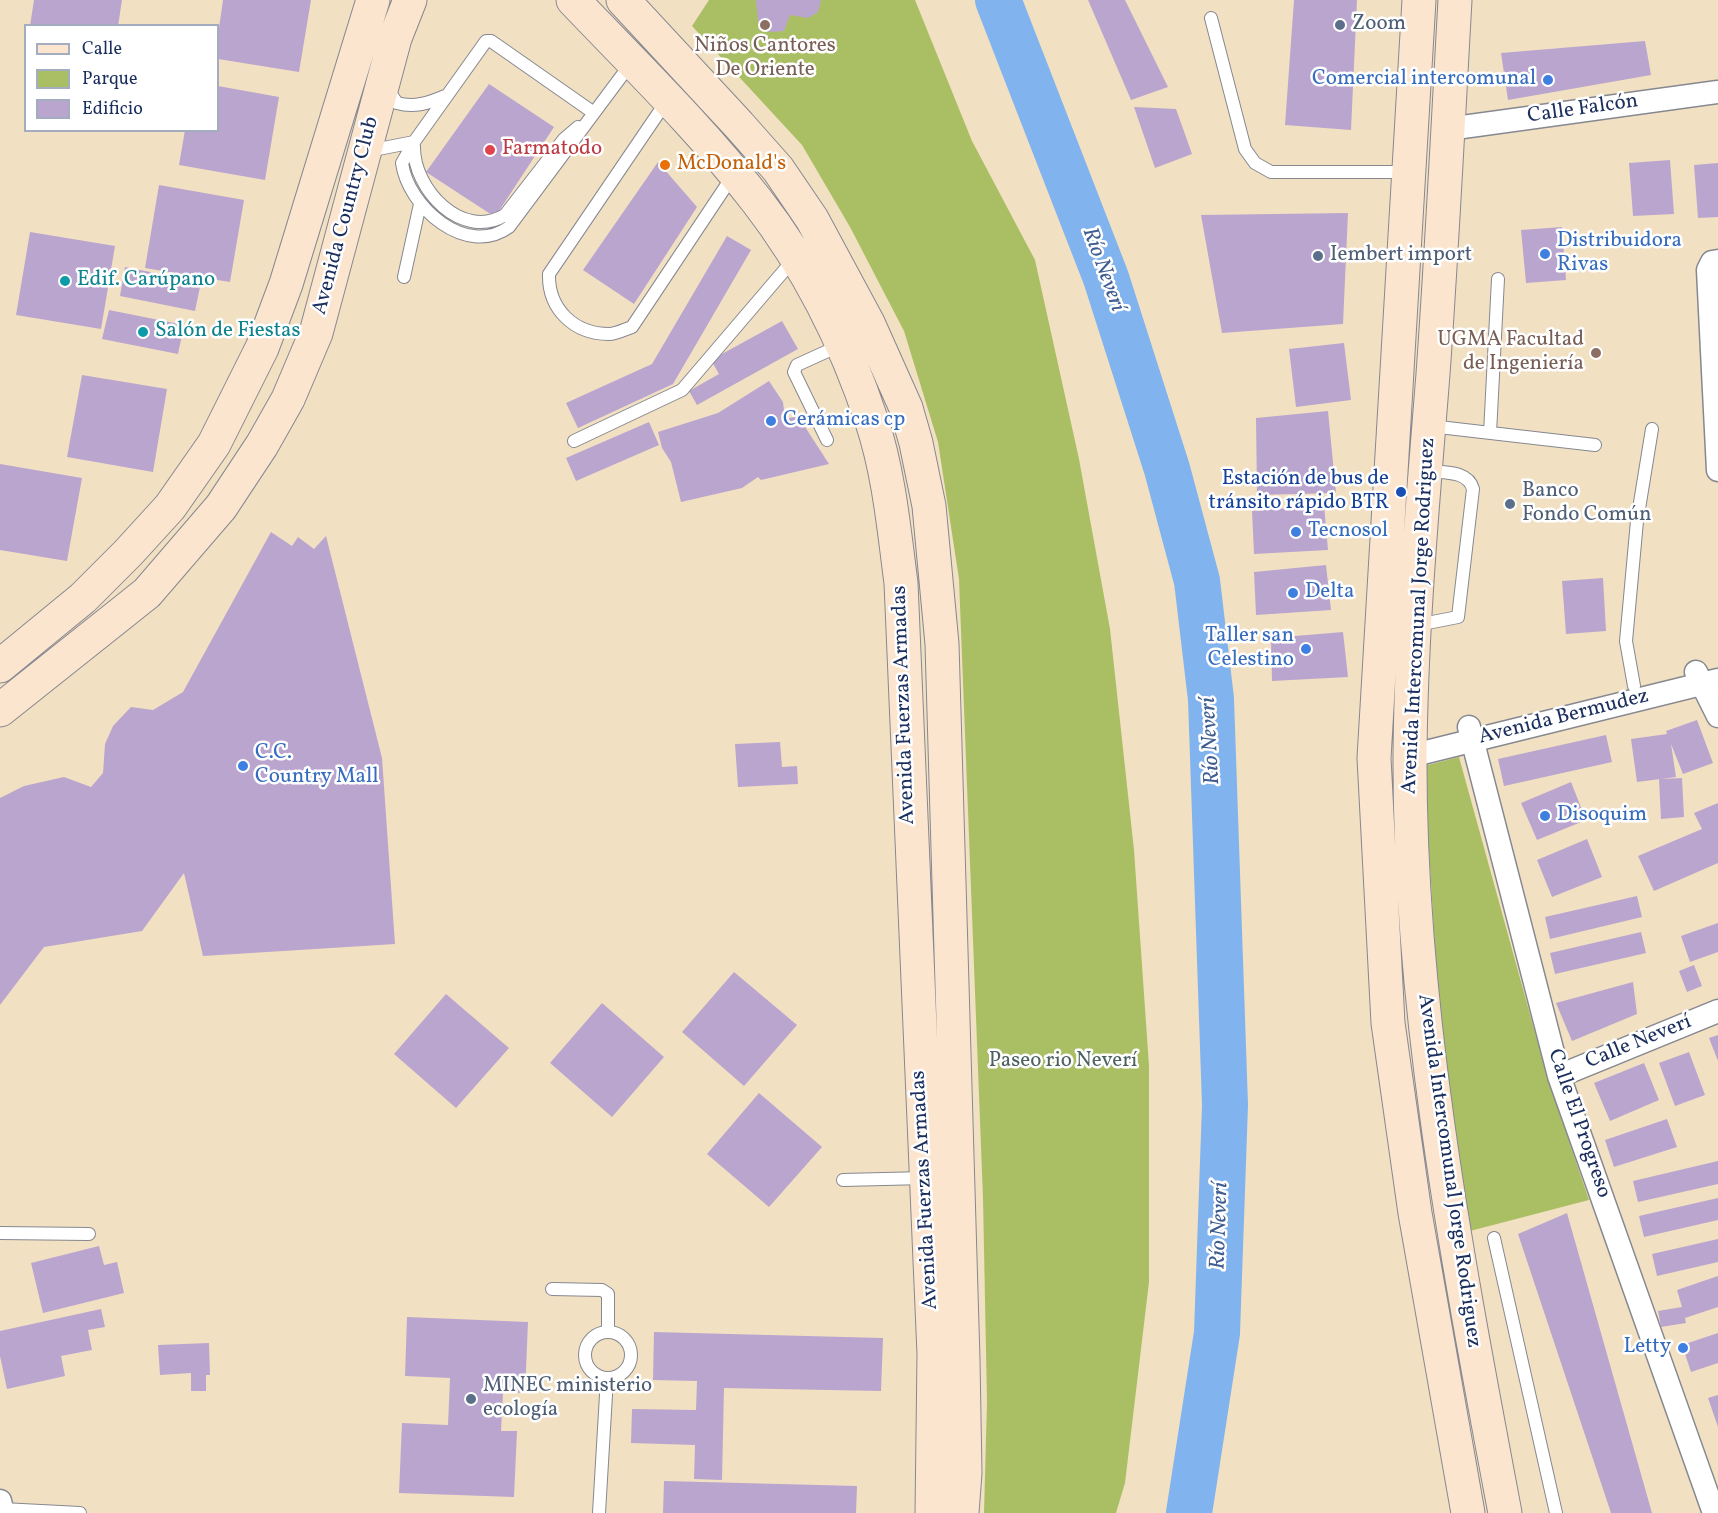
<!DOCTYPE html>
<html>
<head>
<meta charset="utf-8">
<style>
  body { margin:0 }
  #map { position:relative; width:1718px; height:1513px; overflow:hidden; background:#f2e0c3; font-family:Vollkorn,serif }
  canvas { display:block }
  .legend { position:absolute; left:24px; top:24px; width:195px; height:108px; box-sizing:border-box; background:#fff; border:2px solid #a4acbf; margin:0; padding:8px 10px; list-style:none; font-size:18px; color:#1b2f5e }
  .legend li { display:flex; align-items:center; gap:12px; height:30px }
  .legend b { width:30px; border:2px solid #a4acbf }
</style>
</head>
<body>
<div id="map">
<canvas width="1718" height="1513"></canvas>
<ul class="legend">
<li><b style="height:8px;background:#fce5cf"></b>Calle</li>
<li><b style="height:16px;background:#aabf64"></b>Parque</li>
<li><b style="height:16px;background:#baa5ce"></b>Edificio</li>
</ul>
</div>
<script>
const ctx = document.querySelector('canvas').getContext('2d');
ctx.lineJoin = 'round';
function fillPath(path, color) {
  ctx.fillStyle = color;
  ctx.fill(path, 'evenodd');
}
function strokePath(path, color, width, dash) {
  ctx.strokeStyle = color;
  ctx.lineWidth = width;
  ctx.lineCap = dash ? 'butt' : 'round';
  ctx.setLineDash(dash || []);
  ctx.stroke(path);
}
function write(font, color, halo, rows, align = 'center') {
  ctx.font = font + ' Vollkorn,serif';
  ctx.lineWidth = 5;
  ctx.setLineDash([]);
  ctx.textBaseline = 'middle';
  ctx.strokeStyle = halo;
  ctx.fillStyle = color;
  for (const [text, x, y, turn = 0] of rows) {
    ctx.save();
    ctx.translate(x, y);
    ctx.rotate((+turn || 0) * Math.PI / 180);
    ctx.textAlign = isNaN(turn) ? turn : align;
    if (halo) ctx.strokeText(text, 0, 0);
    ctx.fillText(text, 0, 0);
    ctx.restore();
  }
}
const green = new Path2D(`
  M709 0H915L972 141 1035 260 1079 459 1110 629 1134 850 1149 1066V1282L1125 1483 1116 1513H984L987 1402 983 1198 959 579 938 442 904 331 850 227 802 145 692 26Z
  M1459 757 1547 1076 1589 1200 1470 1231 1440 1032 1424 766Z`);
const river = new Path2D(`
  M998 0 1106 278 1167 469 1197 581 1211 699 1225 1105 1217 1333 1189 1513`);
const building = new Path2D(`
  M34 0H122L118 26H30Z
  M223 0H311L299 72 218 59V35Z
  M756 0H821L818 12 808 18 790 15 784 31 772 32 759 30Z
  M1088 0H1125L1168 87 1131 100Z
  M1294 0H1357L1351 130 1285 125Z
  M1645 41 1651 75 1508 100 1501 53Z
  M489 84 554 127 495 217 426 172Z
  M218 86 279 97 265 180 179 165 185 130H218Z
  M1134 107 1176 109 1192 154 1155 168Z
  M1670 160 1674 214 1633 216 1629 163Z
  M658 162 697 207 634 304 583 270Z
  M1718 163V217L1698 218 1694 165Z
  M159 185 244 200 230 282 145 268Z
  M1348 213 1343 324 1222 333 1201 215Z
  M1562 227 1566 280 1526 283 1521 230Z
  M30 232 115 246 101 329 16 315Z
  M727 236 751 250 673 384 578 428 566 403 652 364Z
  M125 267 201 282 195 311 120 296Z
  M109 310 184 325 178 354 102 339Z
  M782 321 798 349 697 405 689 391 719 374 711 360Z
  M1344 343 1351 400 1296 407 1289 349Z
  M82 375 167 389 153 472 67 457Z
  M769 381 783 402 785 419 798 416 829 464 761 480 758 477 742 488 681 502 671 462 662 448 658 432 718 413Z
  M1328 411 1336 493 1257 495 1256 418Z
  M649 422 659 445 576 481 566 458Z
  M0 464 82 478 67 561 0 550Z
  M1324 505 1328 550 1254 554 1252 511Z
  M271 532 292 546 298 537 314 549 326 536 382 758 395 944 203 956 184 873 142 931 44 947 0 1005V798L24 786 64 777 91 787 103 773 105 744 113 726 131 707 153 710 183 692Z
  M1326 565 1331 610 1256 615 1254 572Z
  M1603 578 1606 631 1566 634 1562 581Z
  M1343 632 1348 677 1272 681 1271 638Z
  M1697 720 1713 763 1683 774 1671 744 1676 777 1637 782 1631 739 1667 734 1666 731Z
  M1606 735 1612 762 1504 786 1498 759Z
  M780 742 782 767 797 766 798 784 738 787 735 744Z
  M1682 778 1684 817 1661 819 1659 779Z
  M1571 782 1586 820 1537 840 1521 803Z
  M1718 803V863L1654 891 1638 856 1702 829 1694 813Z
  M1587 839 1602 877 1552 897 1537 860Z
  M1637 896 1642 917 1550 939 1545 917Z
  M1718 923V952L1690 962 1681 936Z
  M1641 932 1646 953 1555 974 1550 953Z
  M1694 965 1702 986 1687 992 1679 971Z
  M734 972 797 1025 744 1086 682 1032Z
  M1633 982 1637 1014 1572 1041 1556 1003Z
  M446 994 509 1048 456 1108 394 1054Z
  M602 1003 664 1057 612 1117 550 1063Z
  M1718 1035V1061L1709 1038Z
  M1689 1052 1705 1095 1675 1106 1659 1063Z
  M1644 1063 1659 1100 1610 1121 1594 1083Z
  M759 1093 822 1147 769 1207 707 1154Z
  M1667 1119 1677 1147 1614 1167 1605 1140Z
  M1718 1161V1184L1638 1202 1633 1181Z
  M1718 1198V1220L1644 1237 1639 1216Z
  M1567 1213 1652 1513H1611L1518 1234Z
  M1718 1239V1262L1657 1276 1652 1254Z
  M99 1246 104 1265 117 1262 124 1293 43 1313 31 1263Z
  M1718 1276V1307L1685 1318 1686 1323 1661 1327 1658 1311 1682 1307 1677 1290Z
  M101 1309 105 1327 88 1330 92 1350 61 1356 65 1376 7 1389 0 1356V1331Z
  M407 1317 528 1322 525 1393 503 1392 501 1431H517L514 1497 399 1493 402 1423 448 1425 450 1378 405 1376Z
  M654 1332 883 1338 881 1391 724 1388 722 1480 694 1479 695 1445 631 1443 632 1409 696 1410 697 1381 653 1380Z
  M1718 1333V1363L1691 1372 1682 1345Z
  M209 1343 210 1375H206V1391H191V1373L160 1375 158 1345Z
  M1718 1395V1427L1708 1398Z
  M664 1481 857 1486 856 1513H663Z`);
const lane = new Path2D(`
  M1211 18 1245 149 1255 163 1271 172H1408
  M388 90 397 103C414 108 429 103 445 96
  M668 99 549 274C548 309 574 334 609 334 617 334 625 329 632 327L734 174
  M594 113 491 41H486L414 142 402 163C408 207 466 258 509 227L632 62
  M414 146C413 189 462 241 505 215L564 139 578 127
  M368 151 414 142
  M404 277 420 204
  M1430 426 1595 445
  M1490 433 1498 279
  M827 440 794 372 797 365 841 345
  M574 441 682 390 794 259
  M1417 625 1458 617 1473 489C1468 470 1443 473 1427 471
  M1634 686 1626 641 1637 521 1652 429
  M843 1180 925 1178
  M0 1233 89 1234
  M1494 1238 1556 1513
  M552 1289 602 1290 608 1294V1332
  M585 1355a23 23 0 1 1 46 0a23 23 0 1 1-46 0Z
  M2 1509 80 1513
  M599 1513 607 1378`);
const street = new Path2D(`
  M1448 129 1718 92
  M1718 370 1713 371 1718 470
  M1713 371 1708 270 1712 262 1718 261
  M1696 672 1718 716
  M1469 727 1559 1076 1714 1513
  M1410 756 1718 680
  M1559 1076 1718 1011
  M0 1501 3 1513`);
const secondary = new Path2D(`
  M573 0C636 66 701 129 757 201 808 267 846 343 872 422 889 473 894 530 901 583L934 1354 932 1513
  M623 0 739 125 778 169 812 219 868 323 906 408 916 443 929 506 942 644 963 1360 965 1473 962 1513
  M1419 0 1374 758 1388 1023 1415 1213 1468 1513
  M1455 0C1448 125 1442 249 1433 374 1423 501 1411 628 1410 756 1409 1011 1458 1263 1505 1513
  M0 666 83 598 128 553 170 507 214 444 262 348 286 284 373 0
  M0 710 147 593 221 507 262 445 288 399 316 333 395 38 410 0`);
const markers = [
  [765,25,6,"#8d6e63"],
  [1340,25,6,"#5c6f8a"],
  [1548,80,6,"#3f7fe0"],
  [490,150,6,"#e0444e"],
  [665,165,6,"#e8710a"],
  [1545,254,6,"#3f7fe0"],
  [1318,256,6,"#5c6f8a"],
  [65,281,6,"#0f9aa8"],
  [143,332,6,"#0f9aa8"],
  [1596,353,6,"#8d6e63"],
  [771,421,6,"#3f7fe0"],
  [1401,492,6,"#1a4fb4"],
  [1510,504,6,"#5c6f8a"],
  [1296,532,6,"#3f7fe0"],
  [1293,593,6,"#3f7fe0"],
  [1306,649,6,"#3f7fe0"],
  [243,766,6,"#3f7fe0"],
  [1545,816,6,"#3f7fe0"],
  [1683,1348,6,"#3f7fe0"],
  [471,1399,6,"#5c6f8a"]
];
const serviceNames = [
  ["Zoom",1352,25],
  ["Iembert import",1330,256],
  ["Banco",1522,492],
  ["Fondo Común",1522,516],
  ["MINEC ministerio",483,1387],
  ["ecología",483,1411]
];
const educationNames = [
  ["Niños Cantores",765,47],
  ["De Oriente",765,71],
  ["UGMA Facultad",1584,341,"right"],
  ["de Ingeniería",1584,365,"right"]
];
const shopNames = [
  ["Comercial intercomunal",1536,80,"right"],
  ["Distribuidora",1557,242],
  ["Rivas",1557,266],
  ["Cerámicas cp",783,421],
  ["Tecnosol",1308,532],
  ["Delta",1305,593],
  ["Taller san",1294,637,"right"],
  ["Celestino",1294,661,"right"],
  ["C.C.",255,754],
  ["Country Mall",255,778],
  ["Disoquim",1557,816],
  ["Letty",1671,1348,"right"]
];
const streetNames = [
  ["Calle Falcón",1583,110,-8],
  ["Avenida Country Club",347,216,-75],
  ["Avenida Intercomunal Jorge Rodriguez",1420,616,-87],
  ["Avenida Fuerzas Armadas",905,705,-92],
  ["Avenida Bermudez",1564,718,-14],
  ["Calle Neverí",1639,1043,-22],
  ["Calle El Progreso",1578,1124,71],
  ["Avenida Intercomunal Jorge Rodriguez",1448,1171,82],
  ["Avenida Fuerzas Armadas",926,1190,-93]
];
const healthNames = [
  ["Farmatodo",502,150]
];
const foodNames = [
  ["McDonald's",677,165]
];
const cultureNames = [
  ["Edif. Carúpano",77,281],
  ["Salón de Fiestas",155,332]
];
const transitNames = [
  ["Estación de bus de",1389,480],
  ["tránsito rápido BTR",1389,504]
];
const parkNames = [
  ["Paseo rio Neverí",1063,1062]
];
const waterNames = [
  ["Río Neverí",1102,270,70],
  ["Río Neverí",1212,741,-93],
  ["Río Neverí",1221,1226,-88]
];
fillPath(green, '#aabf64');
strokePath(river, '#81b3ee', 46);
fillPath(building, '#baa5ce');
strokePath(lane, '#868890', 14);
strokePath(street, '#868890', 25);
strokePath(secondary, '#868890', 35);
strokePath(lane, '#fff', 12);
strokePath(street, '#fff', 22);
strokePath(secondary, '#fce5cf', 33);
for (const [x, y, r, color] of markers) {
  const dot = new Path2D();
  dot.arc(x, y, r, 0, 2 * Math.PI);
  ctx.fillStyle = color;
  ctx.fill(dot);
  strokePath(dot, '#fff', 2);
}
write('21px', '#4e5e75', '#fff', serviceNames, 'left');
write('21px', '#785e54', '#fff', educationNames);
write('21px', '#366cbe', '#fff', shopNames, 'left');
write('21px', '#1b2f5e', '#fff', streetNames);
write('21px', '#be3a42', '#fff', healthNames, 'left');
write('21px', '#c56008', '#fff', foodNames, 'left');
write('21px', '#0d838f', '#fff', cultureNames, 'left');
write('21px', '#164399', '#fff', transitNames, 'right');
write('21px', '#4d6160', '#fff', parkNames);
write('italic 22px', '#3f5d90', '#fff', waterNames);
</script>
</body>
</html>
